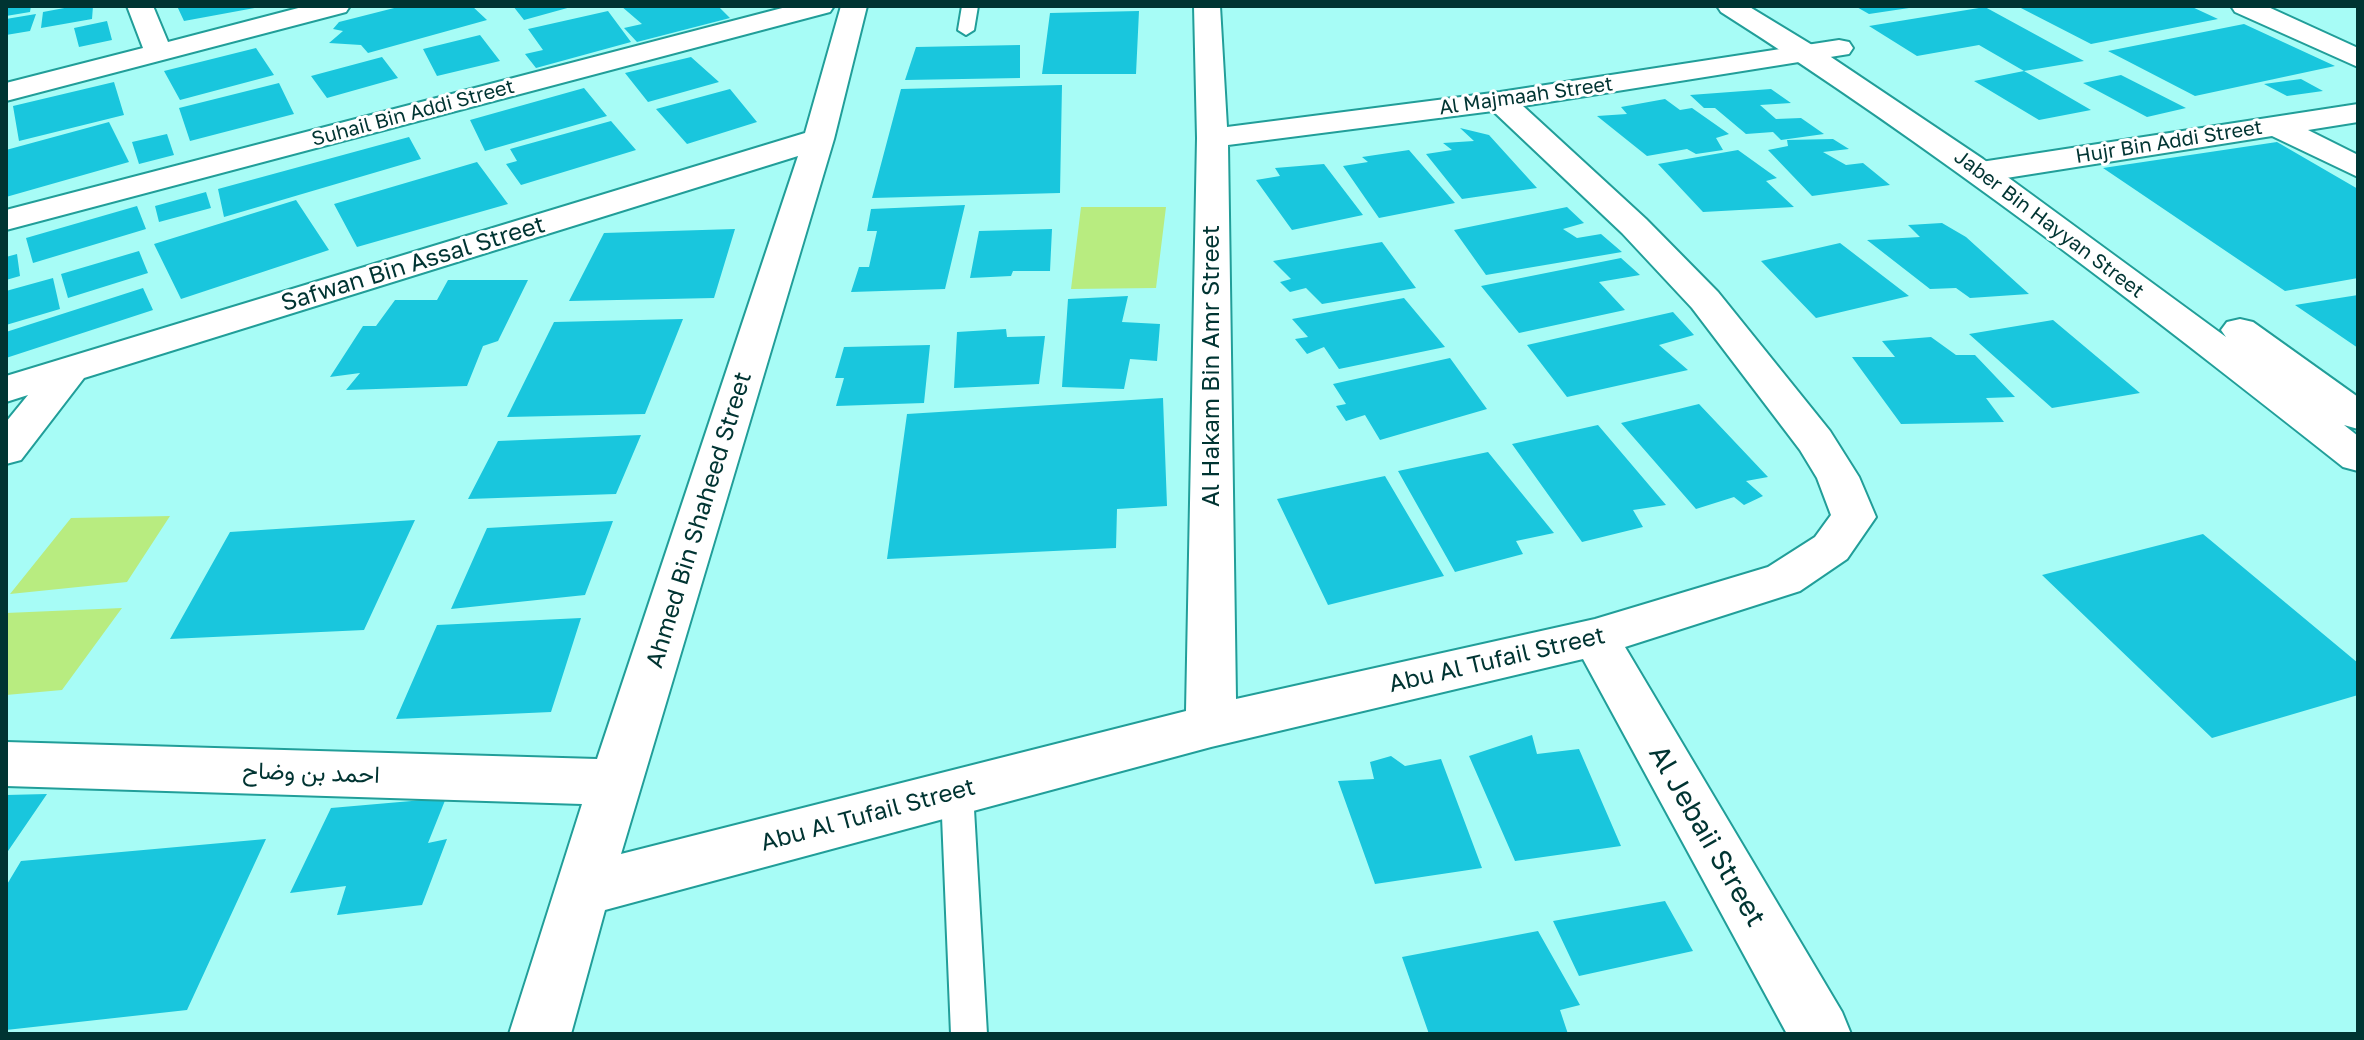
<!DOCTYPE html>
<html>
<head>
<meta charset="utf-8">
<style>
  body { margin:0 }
  #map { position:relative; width:2364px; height:1040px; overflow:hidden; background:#a7fcf6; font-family:"Golos Text",sans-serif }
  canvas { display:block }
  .frame { position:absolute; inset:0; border:8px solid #003432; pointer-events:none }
</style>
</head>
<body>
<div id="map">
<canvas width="2364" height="1040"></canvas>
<div class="frame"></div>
</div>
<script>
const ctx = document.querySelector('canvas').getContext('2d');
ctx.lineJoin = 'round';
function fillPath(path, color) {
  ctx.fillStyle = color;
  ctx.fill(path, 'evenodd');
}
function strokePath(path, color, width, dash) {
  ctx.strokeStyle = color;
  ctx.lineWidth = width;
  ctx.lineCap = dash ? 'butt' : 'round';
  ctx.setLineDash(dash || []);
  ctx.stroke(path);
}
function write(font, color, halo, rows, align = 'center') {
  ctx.font = font + ' "Golos Text",Vazirmatn,sans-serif';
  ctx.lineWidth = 6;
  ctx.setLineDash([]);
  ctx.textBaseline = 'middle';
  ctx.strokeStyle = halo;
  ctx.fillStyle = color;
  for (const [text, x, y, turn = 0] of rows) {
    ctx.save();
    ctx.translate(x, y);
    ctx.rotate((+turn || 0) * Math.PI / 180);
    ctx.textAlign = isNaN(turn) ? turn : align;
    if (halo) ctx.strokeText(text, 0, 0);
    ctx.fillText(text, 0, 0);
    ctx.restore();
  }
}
const green = new Path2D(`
  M1081 207H1166L1156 288 1071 289Z
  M170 516 127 582 10 594 71 518Z
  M122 608 62 690 6 695V613Z`);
const building = new Path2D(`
  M6 6H31L30 12 6 16Z
  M75 6H93L92 19 41 28 43 12Z
  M177 6H260V7L184 21Z
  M402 6H472L487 20 368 53 361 45 329 43 343 31 333 29 339 22Z
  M513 6H571V7L524 20Z
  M621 6H718L730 18 637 42 624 28 642 24Z
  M1855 6H1909V8L1869 14Z
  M2017 6H2190L2218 19 2091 44Z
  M1985 7 2084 61 2024 71 1979 45 1917 56 1869 26Z
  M608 11 631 42 536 68 525 54 543 50 528 29Z
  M1139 11 1136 74H1042L1050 13Z
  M36 14 30 31 6 35V19Z
  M107 21 112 40 79 47 74 28Z
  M2244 24 2335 66 2195 96 2108 51Z
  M480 35 500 61 437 76 423 49Z
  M1020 45V78L905 80 916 47Z
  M256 48 274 75 180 100 164 71Z
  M382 57 398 78 327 98 311 76Z
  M691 57 719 82 648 102 625 73Z
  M2024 71 2091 110 2039 120 1974 81Z
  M2121 75 2186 108 2147 117 2083 83Z
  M2301 79 2323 91 2287 96 2264 84Z
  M114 82 124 115 19 141 13 106Z
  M279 83 294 114 190 141 179 108Z
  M1062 85 1060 193 872 198 901 89Z
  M584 88 607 116 485 151 470 120Z
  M730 89 757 122 687 144 656 109Z
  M1771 89 1791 103 1760 105 1776 119 1801 118 1824 134 1781 140 1773 132 1746 134 1715 108H1704L1690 95Z
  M1665 99 1680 110 1692 108 1729 134 1716 138 1723 150 1696 154 1687 149 1647 156 1597 116 1627 114 1621 107Z
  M611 121 636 150 521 185 506 164 517 161 510 149Z
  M109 122 129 162 6 197V150Z
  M1460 128 1489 135 1537 188 1462 199 1426 154 1452 150 1443 143 1474 141Z
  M167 134 174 155 139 164 132 142Z
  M409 137 421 159 224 217 218 189Z
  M1833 139 1849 149 1823 152 1846 165 1863 163 1890 185 1812 196 1768 150 1788 146 1787 140Z
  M2277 142 2358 189V278L2285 291 2103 168Z
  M1409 150 1455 203 1379 218 1343 166 1368 162 1362 157Z
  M1738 150 1777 178 1766 181 1794 207 1703 212 1658 164Z
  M477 162 508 204 357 247 334 204Z
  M1324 164 1363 215 1292 230 1256 180 1280 176 1275 168Z
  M206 192 211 208 159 222 155 206Z
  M296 200 329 250 181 299 154 244Z
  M965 205 945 289 851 292 859 267H869L877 231H867L871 209Z
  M137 206 146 229 33 263 26 238Z
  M1567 207 1584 223 1563 229 1577 238 1601 234 1622 252 1486 275 1454 230Z
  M1942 223 1966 237 2029 294 1970 298 1956 288 1930 289 1867 240 1920 237 1908 225Z
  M735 229 714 298 569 301 604 233Z
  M1052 229 1050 271H1013L1011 276 970 278 979 231Z
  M1382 242 1416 288 1322 304 1306 288 1290 292 1280 282 1291 279 1273 261Z
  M1840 243 1909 296 1816 318 1761 261Z
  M139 251 148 273 68 298 61 274Z
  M17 254 20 276 6 280V257Z
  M1621 258 1640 275 1599 282 1625 310 1519 333 1481 286Z
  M53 278 60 309 6 325V291Z
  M448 280H528L498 341 483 346 467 386 346 390 360 373 330 377 363 326H376L395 300H437Z
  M143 288 153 310 6 358V332Z
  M2358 295V348L2295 305Z
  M1128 296 1122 322 1160 324 1157 361 1130 359 1124 389 1062 387 1068 299Z
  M1404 298 1445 347 1339 369 1324 347 1307 354 1295 339 1308 337 1292 319Z
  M1673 312 1694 335 1659 345 1688 370 1567 397 1527 345Z
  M683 319 645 414 507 417 554 322Z
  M2053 320 2140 393 2052 408 1969 334Z
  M1006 329 1007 337 1045 336 1039 384 954 388 957 332Z
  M1931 337 1956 355H1975L2015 397 1986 398 2004 422 1901 424 1852 357H1895L1882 341Z
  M930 345 924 403 836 406 844 378H835L844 347Z
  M1450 358 1487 409 1380 440 1365 415 1346 421 1336 406 1346 404 1333 384Z
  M1163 398 1167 506 1117 509 1116 548 887 559 907 414Z
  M1699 404 1768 477 1746 481 1763 496 1744 505 1734 497 1696 509 1621 423Z
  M1598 425 1666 505 1633 510 1643 527 1582 542 1512 444Z
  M641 435 616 494 468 499 498 441Z
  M1488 452 1554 533 1516 541 1523 554 1455 572 1398 471Z
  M1385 476 1444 576 1328 605 1277 499Z
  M415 520 364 630 170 639 230 532Z
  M613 521 585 595 451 609 487 528Z
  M2203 534 2358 663V695L2212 738 2042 575Z
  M581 618 551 712 396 719 437 625Z
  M1532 735 1537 754 1579 749 1621 846 1515 861 1469 756Z
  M1391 756 1405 766 1441 759 1482 868 1375 884 1338 781 1374 779 1370 762Z
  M47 794 6 854V795Z
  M446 798 428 843 447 839 422 905 337 915 346 886 290 893 331 808Z
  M266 839 187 1010 6 1030V886L21 861Z
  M1665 901 1693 951 1579 976 1553 921Z
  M1538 931 1580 1005 1560 1010 1568 1034H1429L1402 957Z`);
const service = new Path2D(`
  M962 6H978L974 30 966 35 958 30Z
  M957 779 968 782 973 792 987 1034H951L941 792 946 782Z`);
const minor = new Path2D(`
  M127 6H153L168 42 306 6H350L346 12 6 101V83L143 48Z
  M790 6H834L830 12 6 230V210Z
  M841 6H867L834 139 621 854 1186 711 1197 138 1194 6H1220L1227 127 1500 92 1839 40 1849 42 1853 48 1849 54 1523 106 1646 219 1718 292 1830 431 1859 477 1876 517 1847 559 1800 591 1625 647 1842 1012 1851 1034H1787L1583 659 1211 747 605 910 571 1034H509L582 804 6 786V742L597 759 798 156 84 378 21 460 6 464V422L28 395 6 402V376L805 133ZM1493 111 1622 233 1692 308 1800 450 1817 478 1831 515 1815 537 1768 567 1595 619 1236 699 1228 145Z
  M2231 6H2266L2358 48V67L2235 12Z
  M2358 104V122L2308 130 2358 155V177L2272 136 1981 182 1970 179 1965 172 1970 165 1981 162Z`);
const tertiary = new Path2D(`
  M1717 6H1748L1822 51 1983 159 2226 337 2221 330 2227 322 2240 319 2253 322 2358 397V429L2344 425 2358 436V471L2343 467C2141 307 1938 150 1721 12Z`);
const farStreetnames = [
  ["Al Majmaah Street",1526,96,-8],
  ["Suhail Bin Addi Street",413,113,-15],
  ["Hujr Bin Addi Street",2169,142,-9],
  ["Jaber Bin Hayyan Street",2049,224,37]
];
const streetNames = [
  ["Safwan Bin Assal Street",413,264,-17],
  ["Al Hakam Bin Amr Street",1211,366,-90],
  ["Ahmed Bin Shaheed Street",699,520,-73],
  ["Abu Al Tufail Street",1497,660,-13],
  ["احمد بن وضاح",311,773,2],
  ["Abu Al Tufail Street",868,815,-15]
];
const nearStreetnames = [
  ["Al Jebaii Street",1707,836,60]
];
fillPath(green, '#b8ec80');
fillPath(building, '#19c6dd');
strokePath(service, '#219e99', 4);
strokePath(minor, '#219e99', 4);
strokePath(tertiary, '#219e99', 4);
fillPath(service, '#fff');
fillPath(minor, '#fff');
fillPath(tertiary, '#fff');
write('20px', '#003432', '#fff', farStreetnames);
write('24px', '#003432', '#fff', streetNames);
write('28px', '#003432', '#fff', nearStreetnames);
</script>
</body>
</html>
